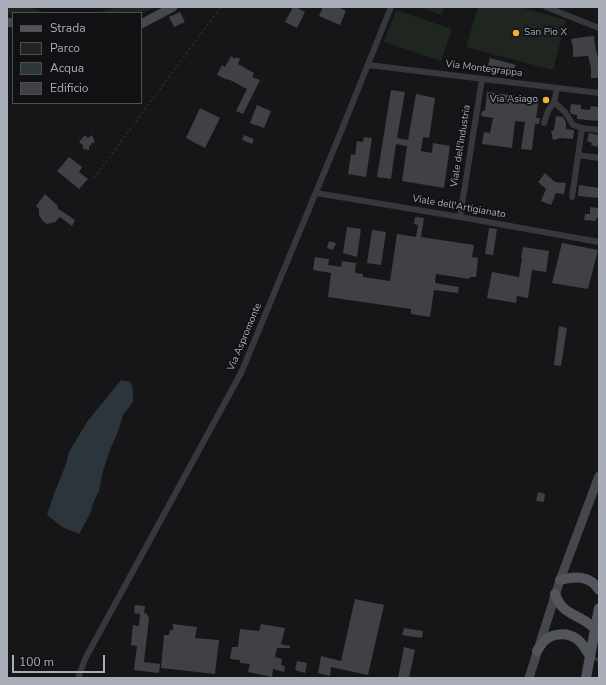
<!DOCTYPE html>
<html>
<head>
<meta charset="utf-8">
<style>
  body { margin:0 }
  #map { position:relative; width:606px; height:685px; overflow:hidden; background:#161618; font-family:"Nunito Sans",sans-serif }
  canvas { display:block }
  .frame { position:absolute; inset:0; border:8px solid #a8adb8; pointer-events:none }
  .legend { position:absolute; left:12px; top:12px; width:130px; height:92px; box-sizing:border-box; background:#111113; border:1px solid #4d4f55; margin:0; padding:5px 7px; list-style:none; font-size:12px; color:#a8adb8 }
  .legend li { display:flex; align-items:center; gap:8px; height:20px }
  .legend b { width:20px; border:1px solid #4d4f55 }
  .scale { position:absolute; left:12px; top:655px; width:93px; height:18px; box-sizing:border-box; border:2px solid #a8adb8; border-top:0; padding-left:5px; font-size:12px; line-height:14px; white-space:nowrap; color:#a8adb8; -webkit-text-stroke:3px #111113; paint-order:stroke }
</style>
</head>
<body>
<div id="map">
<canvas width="606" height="685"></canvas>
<div class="frame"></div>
<ul class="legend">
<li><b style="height:5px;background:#53555c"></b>Strada</li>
<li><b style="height:11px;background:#1e261f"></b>Parco</li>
<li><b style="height:11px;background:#2c353c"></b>Acqua</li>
<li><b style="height:11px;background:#404145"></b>Edificio</li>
</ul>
<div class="scale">100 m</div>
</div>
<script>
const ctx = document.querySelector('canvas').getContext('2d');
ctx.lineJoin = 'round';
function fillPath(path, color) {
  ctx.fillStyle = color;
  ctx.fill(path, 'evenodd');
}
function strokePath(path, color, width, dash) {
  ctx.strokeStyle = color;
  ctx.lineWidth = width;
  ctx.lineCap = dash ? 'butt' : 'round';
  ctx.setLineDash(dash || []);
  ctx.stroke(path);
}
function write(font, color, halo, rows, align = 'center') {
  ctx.font = font + ' "Nunito Sans",sans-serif';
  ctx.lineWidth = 3.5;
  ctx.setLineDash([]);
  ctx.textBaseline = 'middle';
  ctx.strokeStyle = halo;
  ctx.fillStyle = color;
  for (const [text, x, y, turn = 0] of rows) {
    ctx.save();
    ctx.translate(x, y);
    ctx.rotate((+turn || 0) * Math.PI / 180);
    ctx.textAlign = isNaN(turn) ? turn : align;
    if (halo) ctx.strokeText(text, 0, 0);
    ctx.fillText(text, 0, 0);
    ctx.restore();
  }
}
const green = new Path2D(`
  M7 7H29L45 13H13V15L7 13Z
  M121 7H155L141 14V13H95Z
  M424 7H445L441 15 423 8Z
  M478 7H520L566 20 553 70 466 47Z
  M396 10 452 29 441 61 384 42Z`);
const water = new Path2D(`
  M121 380 131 382 133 390V402L123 415 118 432 109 452 103 471 99 491 93 503 90 514 79 534 64 528 47 515 54 494 66 464 69 452 87 422Z`);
const building = new Path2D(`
  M293 7H296L305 12 297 28 285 22Z
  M323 7H338L346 11 340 25 319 16Z
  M180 12 185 22 174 27 169 17Z
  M594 36 595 45 599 63V78H591V67L588 56 573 57V48L571 39 584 37Z
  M231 56 235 59 236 57 240 59 238 64 254 73 252 77 260 80 243 114 236 111 247 89 228 79V80L217 75 222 65 225 67Z
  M490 58 516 65 512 72 487 69Z
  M391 90 405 92 397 138 408 140 416 94 435 98 429 138 423 137 421 151 432 153 433 143 450 146 444 188 402 181 407 146 396 144 391 179 377 177Z
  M487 92 539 99 536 118H540L539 124H535L532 150 521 149 525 122 515 121 512 148 482 144 484 132 490 133 493 118 481 116 482 111H485Z
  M571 104 581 105V109L590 110 591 106 599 107V121L577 119V115L571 114 570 111Z
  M257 105 271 111 264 128 250 123Z
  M200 108 220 118 205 148 186 138Z
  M556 116 563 117 566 123V129L574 130 573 139 561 138 553 140 551 131 554 130Z
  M589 133 599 135V145L598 144 597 147 591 145 592 143 587 141Z
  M85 135 88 138 92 135 95 142 92 143 89 147V150L83 149V145L79 142Z
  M244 135 254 139 252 144 242 140Z
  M364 137 372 138 366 177 348 174 351 154 355 155 357 141 363 142Z
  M69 157 82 167 79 172 88 179 79 189 57 171Z
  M545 173 555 182 566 183 564 194 556 193 551 205 541 201 546 189 538 182Z
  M579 185 599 188V198L578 196Z
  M45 194 58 206 57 208 75 220 72 226 60 217 55 222 47 224 44 222 42 220 39 215V209L36 206Z
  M590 207 599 208V218H596V221L584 220 585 214H590Z
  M415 217 424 218 421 237 474 245 472 257 478 258 476 277H470L469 279 436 274 435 283 459 287 458 293 434 290 430 317 411 314V309L328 297 331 273 313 270 315 257 329 259 328 265 341 267 342 261 356 263 355 273 363 274V277L390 281 397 234 416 237 418 225 414 224Z
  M347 227 361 229 357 257 343 253Z
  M489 228 497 229 493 255 485 254Z
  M372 230 386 232 381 265 367 263Z
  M329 241 336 243 333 250 327 248Z
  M562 243 598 250 588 289 552 283Z
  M523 247 549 251 546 272 532 270 528 298 517 296 516 303 487 298 492 272 519 277 522 258H521Z
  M559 326 567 328 561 366 554 365Z
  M538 492 545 494 544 502 536 501Z
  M355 599 384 605 368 675 331 667 330 676 318 673 321 656 341 661Z
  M135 605 145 606 144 613 147 614V615L148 616 149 618 144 662 160 664 159 673 134 670 137 646 131 645 132 632 133 625 139 626 140 614 134 613Z
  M173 624 197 627 195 638 219 640 215 674 161 668 164 635H169L170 630H173Z
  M261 624 285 628 281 644 290 646V648H277L275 657 282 659 281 665 285 666 284 672 273 669 272 677 248 672 250 664 240 663V660L230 659 232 647H238L240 629 259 631Z
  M404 628 423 631 422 638 402 635Z
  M404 647 415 650 409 678H398Z
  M297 661 307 663 305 673 295 670Z`);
const path = new Path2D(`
  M7 48H13
  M94 178 221 7`);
const service = new Path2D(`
  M592 658 599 660`);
const minor = new Path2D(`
  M546 7 599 28
  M368 65 599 93
  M554 102 565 112 573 125 582 128 599 130
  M544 123 548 111 554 102 557 88
  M578 155 599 158
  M316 193 460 217 599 242
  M572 197 582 128
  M460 217 482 79
  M78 678 85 659 241 373 338 139 391 7`);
const secondary = new Path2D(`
  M7 22 13 23
  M141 24 173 7
  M529 678 560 580 599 476`);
const primary = new Path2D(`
  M560 580C575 576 590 575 599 590
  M555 594C562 612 570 612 585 621 589 623 592 626 595 629
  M537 651C539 648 541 644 544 641 553 633 567 632 577 639 583 644 587 651 590 657
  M586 678 599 608`);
const markers = [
  [516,33,4,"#f2b134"],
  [546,100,4,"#f2b134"]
];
const poiNames = [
  ["San Pio X",524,33],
  ["Via Asiago",538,100,"right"]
];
const streetNames = [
  ["Via Montegrappa",484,69,7],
  ["Viale dell'Industria",461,146,-81],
  ["Viale dell'Artigianato",459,207,10],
  ["Via Aspromonte",245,337,-67]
];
fillPath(green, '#1e261f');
fillPath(water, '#2c353c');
fillPath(building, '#404145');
strokePath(path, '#3d3f44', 1, [2, 3]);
strokePath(service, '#37383d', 3);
strokePath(minor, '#37383d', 6);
strokePath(secondary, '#45474d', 9);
strokePath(primary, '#53555c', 10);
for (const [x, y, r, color] of markers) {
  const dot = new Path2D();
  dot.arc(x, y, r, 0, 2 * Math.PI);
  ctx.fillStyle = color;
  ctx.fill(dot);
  strokePath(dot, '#111113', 1.5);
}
write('10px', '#a8adb8', '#111113', poiNames, 'left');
write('10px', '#a8adb8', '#111113', streetNames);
</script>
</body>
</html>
